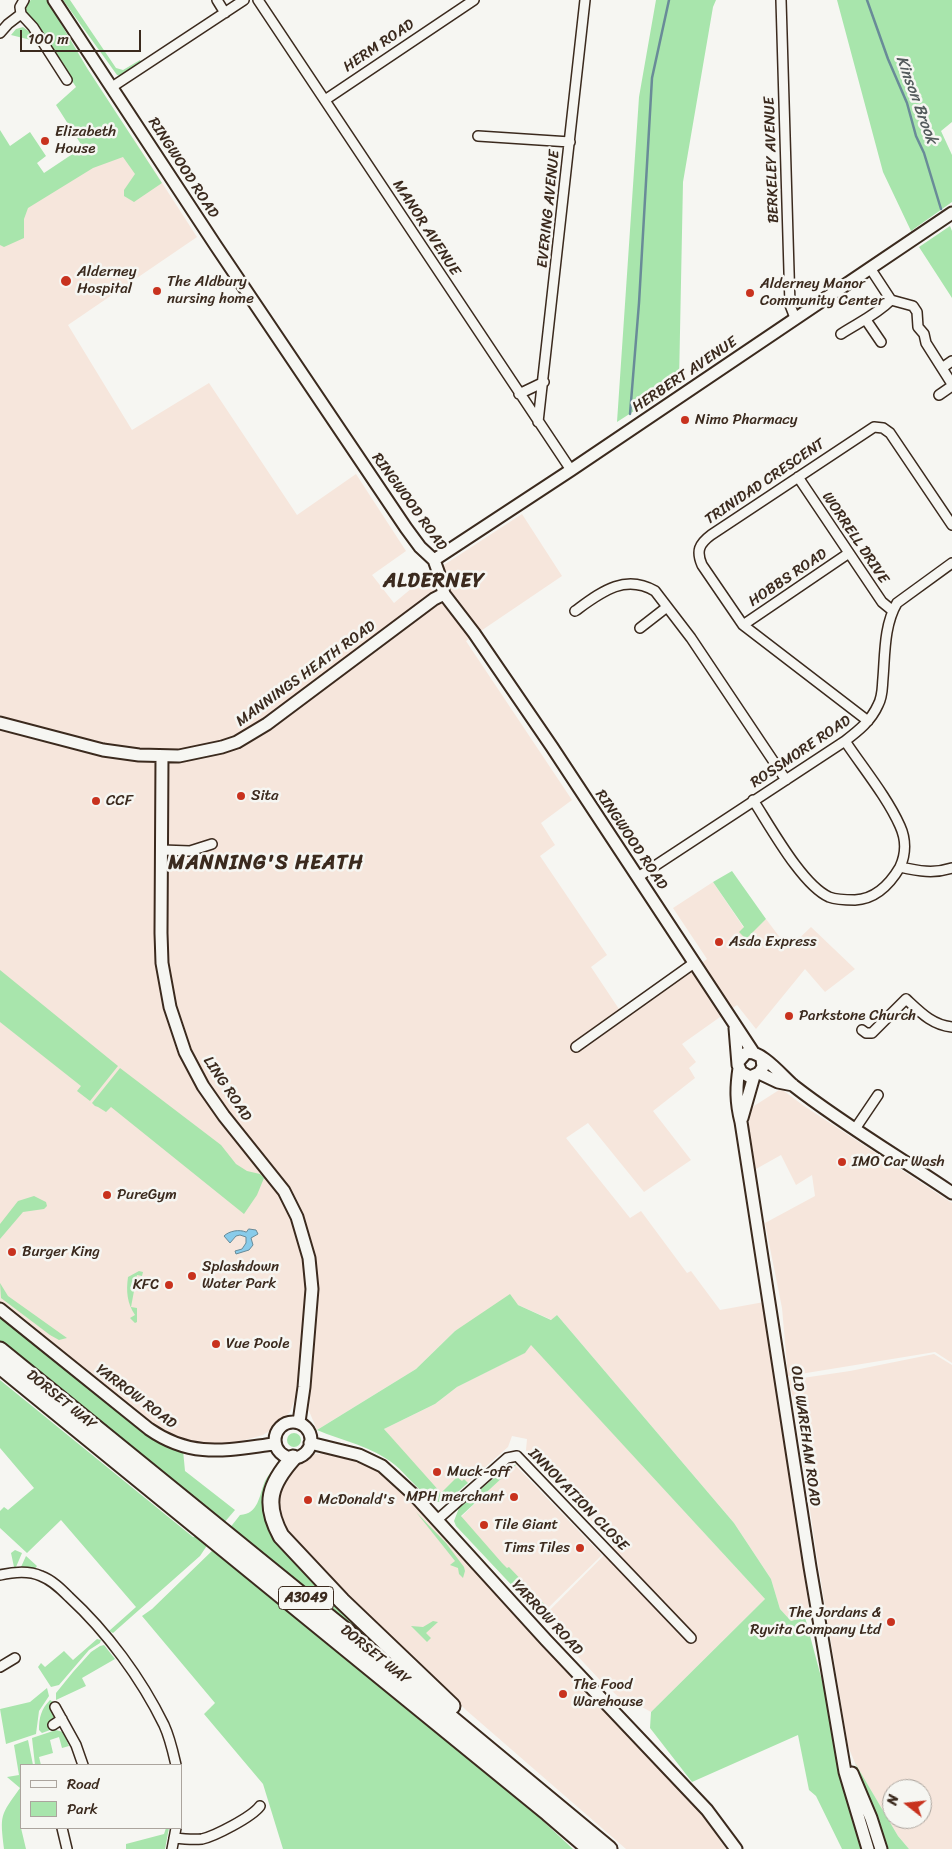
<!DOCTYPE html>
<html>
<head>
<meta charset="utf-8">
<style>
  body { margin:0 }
  #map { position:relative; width:952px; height:1849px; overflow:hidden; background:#f6f6f2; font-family:Sriracha,sans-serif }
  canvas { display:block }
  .legend { position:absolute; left:20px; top:1764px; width:162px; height:65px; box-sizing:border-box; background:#f6f6f2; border:1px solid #aba49d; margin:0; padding:6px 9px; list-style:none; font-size:15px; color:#3b2a1e }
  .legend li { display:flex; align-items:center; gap:10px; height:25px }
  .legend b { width:25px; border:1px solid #aba49d }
  .north { position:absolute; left:882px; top:1779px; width:50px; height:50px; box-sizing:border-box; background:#f6f6f2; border:1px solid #aba49d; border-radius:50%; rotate:286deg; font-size:14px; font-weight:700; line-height:20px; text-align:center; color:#3b2a1e }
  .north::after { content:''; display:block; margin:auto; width:18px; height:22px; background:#c8321e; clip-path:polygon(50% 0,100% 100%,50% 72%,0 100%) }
  .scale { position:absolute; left:20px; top:30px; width:121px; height:22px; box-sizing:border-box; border:2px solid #3b2a1e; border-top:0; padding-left:6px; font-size:15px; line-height:18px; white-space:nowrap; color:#3b2a1e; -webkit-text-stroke:4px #f6f6f2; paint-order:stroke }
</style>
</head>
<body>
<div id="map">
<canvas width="952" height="1849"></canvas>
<ul class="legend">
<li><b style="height:6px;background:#f6f6f2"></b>Road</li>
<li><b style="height:14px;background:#a8e5ac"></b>Park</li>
</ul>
<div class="north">N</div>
<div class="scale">100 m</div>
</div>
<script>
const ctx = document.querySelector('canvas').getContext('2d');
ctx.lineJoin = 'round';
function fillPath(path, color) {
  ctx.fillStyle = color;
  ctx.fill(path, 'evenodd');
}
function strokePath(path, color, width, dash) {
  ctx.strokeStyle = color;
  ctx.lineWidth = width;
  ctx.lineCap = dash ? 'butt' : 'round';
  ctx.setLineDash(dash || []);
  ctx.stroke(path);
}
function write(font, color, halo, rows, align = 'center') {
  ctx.font = font + ' Sriracha,sans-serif';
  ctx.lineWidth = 5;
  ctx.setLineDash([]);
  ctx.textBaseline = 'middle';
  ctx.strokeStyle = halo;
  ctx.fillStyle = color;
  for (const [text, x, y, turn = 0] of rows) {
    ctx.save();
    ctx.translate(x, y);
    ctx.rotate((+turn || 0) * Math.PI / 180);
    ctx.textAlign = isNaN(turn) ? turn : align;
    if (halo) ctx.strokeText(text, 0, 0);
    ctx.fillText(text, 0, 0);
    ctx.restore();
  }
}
const built = new Path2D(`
  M133 138 197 237 68 325 132 430 209 383 297 515 356 474 406 551 372 575 394 603 424 578 522 514 562 576 466 641 572 800 541 823 555 845 540 856 607 955 591 967 625 1018 707 959 673 908 713 882 744 928 745 939 766 919 778 935 790 947 811 927 855 969 825 992 805 969 756 1029 737 1005 682 1044 696 1062 689 1068 695 1078 653 1111 691 1160 644 1192 588 1123 566 1138 630 1218 641 1211 687 1273 691 1271 720 1310 764 1302 810 1615 791 1621 780 1609 771 1579 734 1523 557 1315 552 1320 518 1305 455 1331 416 1369 317 1430 309 1411 317 1286 314 1257 303 1215 288 1188 277 1174H261L271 1180 282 1197 294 1225 300 1242 306 1284V1297L299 1388 290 1412 276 1427 263 1435 231 1444 210 1445 177 1440 151 1424 0 1302V173L20 203Z
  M779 1090 784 1091 804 1106 952 1203V1363L935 1352 788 1376 782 1308 765 1223 815 1196 812 1175 796 1185 781 1155 756 1169 749 1130V1115L754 1106Z
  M531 1344 765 1599 651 1712 642 1707 632 1706 624 1702 599 1679 542 1618 614 1545 528 1454 526 1450 527 1439 512 1436 508 1447 450 1498 444 1501 384 1429 435 1404 457 1387 524 1353Z
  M934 1354 952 1365V1849H909L898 1836 855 1763 848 1746 816 1551 795 1407 789 1380 850 1371ZM892 1789H922V1819H892Z
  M326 1453 353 1456 383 1472 417 1506 457 1548 468 1564 701 1813 726 1849H626L466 1710 343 1593 288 1536 277 1511 279 1487 300 1460 314 1454Z
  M515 1465 602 1555 542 1614 459 1519Z`);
const green = new Path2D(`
  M31 0H47L87 68 162 183 134 202 124 196V190L135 174 123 157 93 168 28 208 24 219V238L4 247 0 245V130L10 146 30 132 46 156 37 163 44 173 74 153 76 155 84 149 56 105 76 87 24 8 27 3Z
  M63 0H70L116 68 123 70 140 60 141 62 120 76 117 75Z
  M656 0H716L713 7 683 182 679 382 617 422 639 97Z
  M837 0H952V122L941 131 952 155V202L911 231 883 172Z
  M23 27 31 33 35 41 11 35 16 29Z
  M950 226 952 231V298L919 247Z
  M732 871 766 919 746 939 739 932 744 927 713 882Z
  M0 970 118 1066 90 1101 77 1091 81 1086 0 1022Z
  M120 1068 221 1145 236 1164 247 1171 260 1174 264 1178 257 1195 244 1214 111 1107 106 1112 98 1107 95 1106 92 1103Z
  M34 1196 46 1202 47 1206 44 1209 23 1212 0 1239V1224L18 1201Z
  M139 1271 143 1272 142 1276 137 1275 131 1307 137 1308V1322L135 1323 130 1318 135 1315C127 1303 126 1291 128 1277Z
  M0 1283 8 1296 67 1338 59 1340 50 1335 1 1298Z
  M510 1294 518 1305 551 1320 557 1315 734 1523 771 1579 780 1609 791 1621 805 1617 825 1692 839 1767 863 1849H842L816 1796 809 1790 798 1735 692 1782 650 1728 651 1712 765 1599 531 1345 525 1353 457 1387 435 1404 384 1429 441 1493 457 1477 462 1481 464 1479 468 1483C460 1489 450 1502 439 1502 427 1501 405 1473 395 1465 372 1446 343 1441 317 1430L416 1369 455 1331Z
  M0 1317 125 1415 183 1450 185 1471 235 1510 223 1524 0 1343Z
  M0 1380 193 1537H198L204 1543 208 1544 200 1556 113 1633 109 1631 136 1607 61 1520 27 1553 0 1528V1511L4 1507 8 1510 34 1488 0 1448Z
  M287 1440a7 7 0 1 1 14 0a7 7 0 1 1-14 0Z
  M281 1463 268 1509 405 1672 229 1529 240 1515C259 1514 259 1495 265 1481 268 1475 275 1467 281 1463Z
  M517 1464 523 1467 555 1500V1502L517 1464 461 1516 502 1563 507 1568 509 1567 548 1608 542 1614 538 1610 536 1611 456 1526 454 1521 459 1508 502 1471Z
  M416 1512 446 1543 464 1567 465 1571 463 1578 459 1574 458 1568 450 1565 455 1561Z
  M214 1549 529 1808 573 1849H283L263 1784 204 1714 215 1703 142 1616 152 1609Z
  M15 1550 22 1553 16 1567H14L11 1553Z
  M26 1556 37 1566 35 1569 21 1567Z
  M433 1621 438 1622 426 1633 431 1638 427 1642 411 1626 423 1627Z
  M97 1639 101 1640 100 1643 89 1650 59 1685 51 1687 38 1667 41 1663 45 1667 64 1651 73 1660Z
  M104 1645 115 1659 82 1678 86 1686 56 1700V1693L73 1672 91 1652 100 1646Z
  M47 1688 49 1696 39 1711 36 1734 6 1744 0 1709 30 1702Z
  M50 1700 55 1703 50 1707 55 1716 53 1729 42 1733 39 1730C39 1718 41 1709 50 1700Z
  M56 1730 63 1732 69 1746 62 1748 59 1737 50 1740 53 1753 39 1757 41 1765H35L32 1738Z
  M28 1740 33 1765H21V1828L26 1849H4C0 1814 0 1816 20 1788L7 1777 19 1775 14 1745Z
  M855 1763 898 1836 909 1849H886L875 1810Z
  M166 1828H169L165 1849H126V1844L164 1834Z`);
const water = new Path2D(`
  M249 1229 256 1230 258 1234 251 1238 253 1245 249 1250 236 1254 235 1251 242 1249 246 1243V1237L240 1235 236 1236 230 1243 224 1236C229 1231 239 1229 246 1232Z`);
const stream = new Path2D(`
  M867 0 888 59 907 103 916 136 924 153 941 209
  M630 414 639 303 652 78 669 0`);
const street = new Path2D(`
  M217 0 225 13
  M258 0 571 470
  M781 0 790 305 795 318
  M21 14 33 27 67 80
  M21 14 20 7 24 0
  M0 33 8 24 21 14
  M112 87 244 0
  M325 100 474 0
  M478 136 570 142
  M891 300 913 306 917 312 918 327 924 334 926 343 952 384
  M866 320 881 342
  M841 334C858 323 876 315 891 300L870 268
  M942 368 952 361
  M519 394 544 382
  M939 395 952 386
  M538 422 585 0
  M798 477 882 602 893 611
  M575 611C600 593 624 573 655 591L691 638 786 780
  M743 625 849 553
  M640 628 667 607
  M868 721 743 625 702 565C696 551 699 544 711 535L874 427 883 428 890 433 952 525
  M845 741C863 768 887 797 900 826 906 839 906 854 900 867
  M753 800C770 826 802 885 829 897 837 900 846 900 855 900 876 899 890 884 900 867 918 871 934 874 952 868
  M162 850 190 851 212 844
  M638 877 845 741C858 731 871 721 878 705 883 696 882 688 883 678 885 654 884 625 897 603L952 563
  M862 1030 866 1033H872L906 999C920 1012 932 1025 952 1027
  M576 1047 694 963
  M855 1129 878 1095
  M437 1520 507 1458 517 1456 691 1638
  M0 1575C13 1572 28 1570 41 1576 52 1580 61 1589 69 1597 107 1632 141 1678 164 1725 170 1738 173 1752 176 1765
  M0 1667 15 1658
  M55 1707 76 1745 83 1765
  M53 1725 62 1719
  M62 1828 67 1849
  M174 1838C183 1839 192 1840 202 1839 215 1836 252 1817 260 1806
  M172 1849 176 1828`);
const secondary = new Path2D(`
  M54 0 216 246 406 528 420 547 434 560 439 574 444 594 474 633 552 747 753 1052
  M434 560 571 470 952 213
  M0 723 103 750 139 755 179 756 222 747 237 742 267 724 434 599 444 594
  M162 756 161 933 162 963 170 1007 185 1052 203 1086 224 1116 284 1191 297 1217 309 1258 312 1289 304 1387 299 1422
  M735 1028 738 1065 741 1072 750 1077 759 1073 763 1067 762 1059
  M739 1061 746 1053C761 1049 783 1077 794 1086 844 1125 899 1157 952 1193
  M739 1068C736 1088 736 1103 741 1122L810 1567 845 1772 868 1849
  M759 1073 778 1082 793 1085
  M742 1118 754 1076
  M0 1309 149 1429C192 1459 226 1450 274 1444
  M275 1440a18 18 0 1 1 36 0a18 18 0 1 1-36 0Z
  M310 1443 359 1455 382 1466 415 1496 546 1640 707 1810 736 1849
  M852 1773 871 1818 881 1849`);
const highway = new Path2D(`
  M0 1350 346 1631 609 1849
  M0 1366 548 1813 590 1849
  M293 1458C270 1484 263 1503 281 1536L342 1601 452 1706`);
const markers = [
  [45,141,5,"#c8321e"],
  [66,281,6,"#c8321e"],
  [157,291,5,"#c8321e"],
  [750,293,5,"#c8321e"],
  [685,420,5,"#c8321e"],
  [241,796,5,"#c8321e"],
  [96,801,5,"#c8321e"],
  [719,942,5,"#c8321e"],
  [789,1016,5,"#c8321e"],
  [842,1162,5,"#c8321e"],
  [107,1195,5,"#c8321e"],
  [12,1252,5,"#c8321e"],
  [192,1276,5,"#c8321e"],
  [169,1285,5,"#c8321e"],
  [216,1344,5,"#c8321e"],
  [437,1472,5,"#c8321e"],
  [514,1497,5,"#c8321e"],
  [308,1500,5,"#c8321e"],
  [484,1525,5,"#c8321e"],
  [580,1548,5,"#c8321e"],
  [891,1622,5,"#c8321e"],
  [563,1694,5,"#c8321e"]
];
const shields = [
  [306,1598,55]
];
const shieldNames = [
  ["A3049",306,1598]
];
const streetNames = [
  ["HERM ROAD",379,46,-34],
  ["BERKELEY AVENUE",772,160,-92],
  ["RINGWOOD ROAD",183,168,57],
  ["EVERING AVENUE",549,209,-84],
  ["MANOR AVENUE",426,228,57],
  ["HERBERT AVENUE",685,375,-34],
  ["TRINIDAD CRESCENT",765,482,-34],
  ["RINGWOOD ROAD",409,502,54],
  ["WORRELL DRIVE",855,538,56],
  ["HOBBS ROAD",788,578,-34],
  ["MANNINGS HEATH ROAD",306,674,-36],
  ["ROSSMORE ROAD",801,752,-34],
  ["RINGWOOD ROAD",631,840,56],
  ["LING ROAD",227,1089,56],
  ["YARROW ROAD",136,1397,37],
  ["DORSET WAY",61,1400,39],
  ["OLD WAREHAM ROAD",805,1436,82],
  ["INNOVATION CLOSE",578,1500,46],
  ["YARROW ROAD",547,1618,47],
  ["DORSET WAY",375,1655,39]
];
const poiNames = [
  ["Elizabeth",55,132],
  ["House",55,149],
  ["Alderney",77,272],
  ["Hospital",77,289],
  ["The Aldbury",167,282],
  ["nursing home",167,299],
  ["Alderney Manor",760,284],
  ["Community Center",760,301],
  ["Nimo Pharmacy",695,420],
  ["Sita",251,796],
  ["CCF",106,801],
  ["Asda Express",729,942],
  ["Parkstone Church",799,1016],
  ["IMO Car Wash",852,1162],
  ["PureGym",117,1195],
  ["Burger King",22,1252],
  ["Splashdown",202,1267],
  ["Water Park",202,1284],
  ["KFC",159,1285,"right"],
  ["Vue Poole",226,1344],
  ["Muck-off",447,1472],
  ["MPH merchant",504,1497,"right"],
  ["McDonald's",318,1500],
  ["Tile Giant",494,1525],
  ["Tims Tiles",570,1548,"right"],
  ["The Jordans &",881,1613,"right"],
  ["Ryvita Company Ltd",881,1630,"right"],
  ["The Food",573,1685],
  ["Warehouse",573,1702]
];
const waterNames = [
  ["Kinson Brook",916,100,70]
];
const districtNames = [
  ["ALDERNEY",434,582],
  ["MANNING'S HEATH",266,864]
];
fillPath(built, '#f6e6dc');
fillPath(green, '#a8e5ac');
fillPath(water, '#88cbea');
strokePath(water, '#698b98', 1);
strokePath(stream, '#698b98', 2.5);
strokePath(street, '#3b2a1e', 12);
strokePath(secondary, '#3b2a1e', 15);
strokePath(highway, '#3b2a1e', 19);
strokePath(street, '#f6f6f2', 9);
strokePath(secondary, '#f6f6f2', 11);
strokePath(highway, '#f6f6f2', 15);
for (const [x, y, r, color] of markers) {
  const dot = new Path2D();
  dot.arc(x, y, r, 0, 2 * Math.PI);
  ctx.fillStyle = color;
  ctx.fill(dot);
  strokePath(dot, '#f6f6f2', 2);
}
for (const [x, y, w] of shields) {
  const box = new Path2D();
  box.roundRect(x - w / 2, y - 11.5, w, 23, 4);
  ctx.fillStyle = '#f6f6f2';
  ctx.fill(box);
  strokePath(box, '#3b2a1e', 1);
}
write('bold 14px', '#3b2a1e', null, shieldNames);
write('15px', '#3b2a1e', '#f6f6f2', streetNames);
write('15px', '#3b2a1e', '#f6f6f2', poiNames, 'left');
write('italic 16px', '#525a5b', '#f6f6f2', waterNames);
ctx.letterSpacing = '1px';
write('bold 20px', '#3b2a1e', '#f6f6f2', districtNames);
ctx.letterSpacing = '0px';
</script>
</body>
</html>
